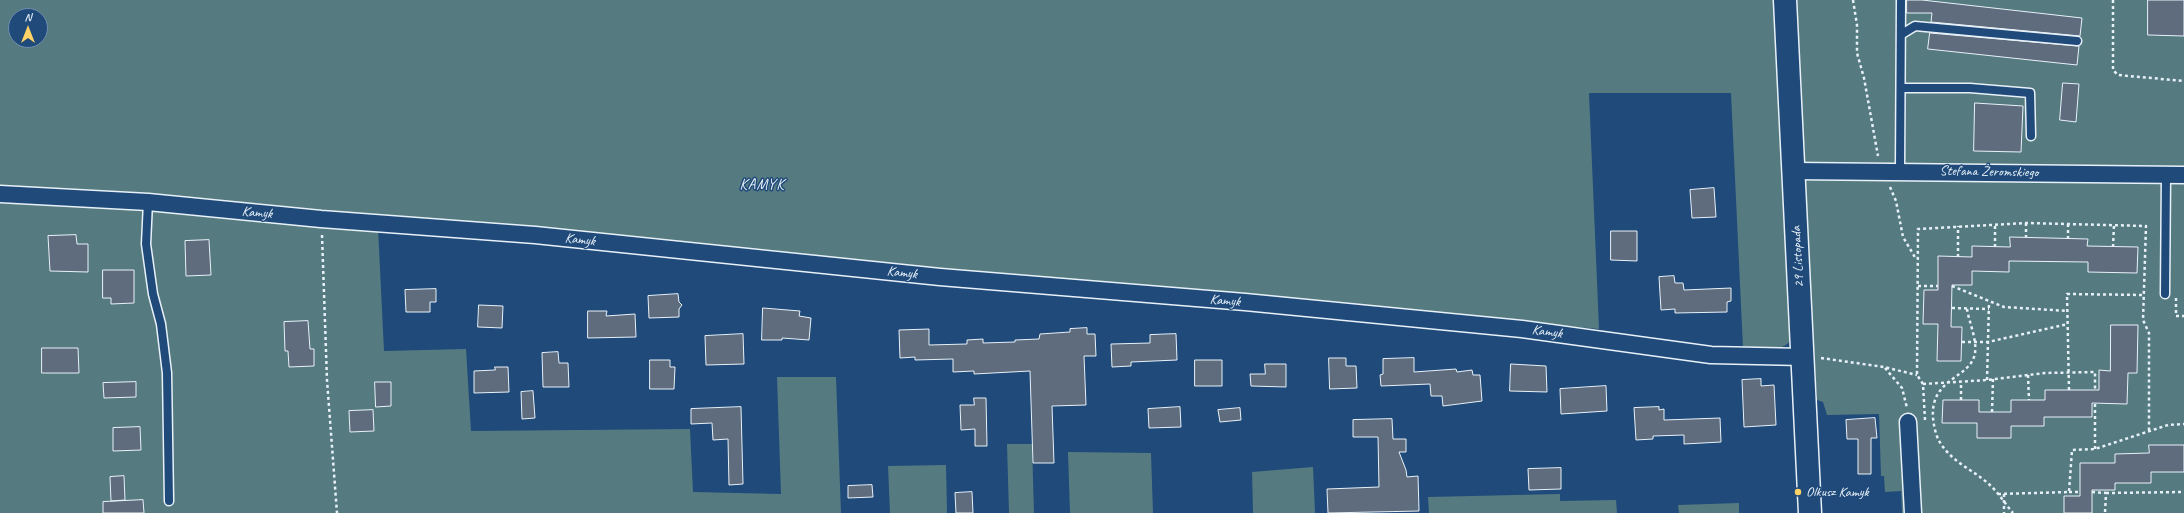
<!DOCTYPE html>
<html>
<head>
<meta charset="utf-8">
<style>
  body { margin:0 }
  #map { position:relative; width:2184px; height:513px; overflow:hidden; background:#1f4a7a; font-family:Caveat,sans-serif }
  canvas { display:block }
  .north { position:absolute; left:8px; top:8px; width:40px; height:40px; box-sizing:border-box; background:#1f4a7a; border:1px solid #6f8dac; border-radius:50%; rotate:0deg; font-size:11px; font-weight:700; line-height:16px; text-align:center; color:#e8f1f8 }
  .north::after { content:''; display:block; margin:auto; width:14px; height:18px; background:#ffd166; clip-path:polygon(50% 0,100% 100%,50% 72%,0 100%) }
</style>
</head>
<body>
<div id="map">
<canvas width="2184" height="513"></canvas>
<div class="north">N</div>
</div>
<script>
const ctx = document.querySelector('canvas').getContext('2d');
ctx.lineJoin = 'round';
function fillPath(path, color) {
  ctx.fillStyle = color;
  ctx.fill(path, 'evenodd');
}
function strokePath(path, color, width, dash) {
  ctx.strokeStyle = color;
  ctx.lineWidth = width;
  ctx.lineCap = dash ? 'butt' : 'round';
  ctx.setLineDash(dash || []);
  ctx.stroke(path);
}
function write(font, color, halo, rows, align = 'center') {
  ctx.font = font + ' Caveat,sans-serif';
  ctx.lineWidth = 3;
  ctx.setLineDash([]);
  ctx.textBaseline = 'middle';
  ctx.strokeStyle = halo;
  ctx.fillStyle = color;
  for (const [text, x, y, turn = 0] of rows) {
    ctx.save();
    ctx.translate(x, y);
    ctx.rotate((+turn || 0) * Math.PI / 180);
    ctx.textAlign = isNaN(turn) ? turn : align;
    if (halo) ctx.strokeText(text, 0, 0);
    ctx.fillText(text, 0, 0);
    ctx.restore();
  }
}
const green = new Path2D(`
  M0 0H1774L1791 340C1781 354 1758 348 1743 348L1731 93H1589L1599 329 873 264 460 221 0 189ZM16 16H40V40H16Z
  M1794 0H2184V513H1902L1901 491 1885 492 1884 476H1881L1879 414 1827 415 1823 402 1817 400Z
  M0 203 137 207 378 228 384 351 466 349 471 431 690 429 693 492 781 494 777 377H836L841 513H0Z
  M1007 444H1032L1034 513H1009Z
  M1068 452 1151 453 1153 513H1070Z
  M946 465 947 513H890L888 466Z
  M1313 467 1315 513H1253L1252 469V472Z
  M1560 494V501L1616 500 1617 513H1429L1428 497Z
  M1739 503V513H1679L1678 505Z`);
const building = new Path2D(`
  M1907 0H1922L2082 18 2080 36 1931 22 1932 13H1907Z
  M2148 0H2184V36L2148 35Z
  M1930 33 2079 46 2077 65 1928 49Z
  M2063 83 2079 84 2076 122 2060 120Z
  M1975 103 2023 106 2021 152 1974 151Z
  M1714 188 1716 217 1692 218 1690 190Z
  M1611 231H1637V261L1611 260Z
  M76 235 77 244H88V272L50 271 48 236Z
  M2010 237 2088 239 2087 246 2138 247 2137 273 2088 272V262L2009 261V272L1972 271V285H1952L1951 327H1962L1961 361H1937L1938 324H1923L1924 290H1938V256L1972 257V246L2010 247Z
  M209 240 211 275 186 276 185 241Z
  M103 270H134V303L111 304V298H103Z
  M1674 276 1675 283H1683L1684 290 1731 288V301L1727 302V312L1675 313V309L1661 310 1659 277Z
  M436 289V302H430V312H406L405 290Z
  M678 294 679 302 682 305 679 309V317L649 318 648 296Z
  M479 305 503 306 502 328 478 327Z
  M763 308 800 311 799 316 811 318 809 340 782 338V340H762Z
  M588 311H607L606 316 635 314 636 337 588 338Z
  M308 321 310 349H314V366L289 367 288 351H285L284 322Z
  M2111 325H2138L2137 373H2128L2127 404 2092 403V417H2044V426H2011V438H1977V423H1942L1943 400H1979V412H2011V400H2045V390H2099V370L2110 371Z
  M1087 328V334H1095L1096 356H1084L1086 405 1052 406 1054 463H1033L1030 371 974 374V371L953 372V359L915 360V357L900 358 899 330 929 329V345L967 344V340L983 339V343L1015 342V340L1039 339 1040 334 1070 332V329Z
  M743 334 744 364 706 365 705 336Z
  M1176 334 1177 360 1131 362V366L1112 367 1111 344 1150 343V335Z
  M42 348H78L79 373H42Z
  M558 352 559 363H568L569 387H543L542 353Z
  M1329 358H1346V366H1356L1357 388 1330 389Z
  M1414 358V372L1456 369 1457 372 1472 370 1473 375H1480L1482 401 1443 406 1442 396H1431L1430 384 1381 386 1380 375 1383 374V359Z
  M650 360H670V367H675L674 389H650Z
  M1195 360H1222V386H1195Z
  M1265 364H1286V387L1251 386 1250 374H1265Z
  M1511 364 1546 366 1547 392 1510 391Z
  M495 367H508L509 392 474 393V371L495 370Z
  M1761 379V386L1774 385 1776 425 1744 427 1742 380Z
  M136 382V397L104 398 103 383Z
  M375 382H391V406L376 407Z
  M1606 386 1607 411 1561 414 1560 389Z
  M533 391 535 418 522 419 521 392Z
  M974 398H986L987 446H975V429L961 430 960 405H974Z
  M741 407 743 484 729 485 728 439 713 440 712 423 691 424V409Z
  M1180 407 1181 427 1149 428 1148 409Z
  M1659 407V410L1664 409V420L1720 418 1721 442 1684 444V435L1653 436V439L1636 440 1634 408Z
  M1240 408 1241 420 1220 422 1218 410Z
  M373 410 374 431 350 432 349 411Z
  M1875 418 1877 438H1871V474H1858V439H1847L1846 420Z
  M1392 419 1393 439H1406V452H1399L1406 470 1407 477 1418 476 1419 511 1328 513 1327 489 1379 487 1378 437H1353V420Z
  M140 427 141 450 113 451V428Z
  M2149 445H2184V472H2151V483H2115V490H2092V513H2064V496H2080V463H2115V454L2149 453Z
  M1561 468V489L1529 490 1528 469Z
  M124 476 125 500 111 501 110 477Z
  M872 485 873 497 848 498V486Z
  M972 492 973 513H956L955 493Z
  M143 500 144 513H103V502Z`);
const path = new Path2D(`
  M1853 0 1857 25V53L1864 78 1878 156
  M2113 0V70L2118 75 2184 81
  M1890 187 1896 201 1903 237 1916 259
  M2026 223V237
  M2068 224V239
  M322 235 327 380 337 513
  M1995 247V224
  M2113 247 2114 225
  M1958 257V226
  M1918 286H1938
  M1952 286 2004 307 2068 311
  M2176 298V316H2184
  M1952 308 1989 309
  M1967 309C1969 322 1977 339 1975 353 1971 379 1930 377 1933 418 1934 427 1936 437 1941 444 1954 464 1976 471 1992 487 2000 495 2006 505 2013 513
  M1962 342H1988L2068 324
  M1821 358 1884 367 1917 375
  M1885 368 1902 388 1907 408
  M2028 375 2029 400
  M1987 380 1989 302
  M1923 384 1987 380 2045 373 2095 372V390
  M2069 390 2067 294 2144 295
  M1961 400V382
  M1992 412 1993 379
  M1925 420 1923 384 1917 375 1918 229 2026 223 2146 226 2143 320 2149 333V432
  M2095 449V403
  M2069 492H2080
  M2092 492 2106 493 2105 513
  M2106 493 2184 492
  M1998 494 2069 492 2072 450 2095 449 2168 425 2184 424
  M2004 494V513`);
const lane = new Path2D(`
  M1902 34 1915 26 2077 41
  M1901 88H1970L2030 93 2031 136
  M1900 171 1901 0
  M148 202 146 244 153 294 161 324 167 373 169 501
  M2165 294 2166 175`);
const street = new Path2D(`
  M1793 171 2184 175
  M0 194 148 202 321 219 535 235 940 277 1245 302 1522 329 1711 355 1803 357
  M1908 422 1913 513`);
const secondary = new Path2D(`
  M1785 0 1810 513`);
const markers = [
  [1798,492,4,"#ffd166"]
];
const streetNames = [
  ["Stefana Żeromskiego",1989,172,1],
  ["Kamyk",257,213,5],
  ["Kamyk",580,240,6],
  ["29 Listopada",1798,257,-93],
  ["Kamyk",902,273,6],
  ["Kamyk",1225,301,5],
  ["Kamyk",1547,332,8]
];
const poiNames = [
  ["Olkusz Kamyk",1806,492]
];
const neighbourhoodNames = [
  ["KAMYK",762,185]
];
fillPath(green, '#557b81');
fillPath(building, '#5e6c7e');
strokePath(building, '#e8f1f8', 1);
strokePath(lane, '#e8f1f8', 11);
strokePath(street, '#e8f1f8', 19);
strokePath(secondary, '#e8f1f8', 25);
strokePath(path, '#e8f1f8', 2.5, [3, 3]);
strokePath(lane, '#1f4a7a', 8);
strokePath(street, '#1f4a7a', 16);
strokePath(secondary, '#1f4a7a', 22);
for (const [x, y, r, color] of markers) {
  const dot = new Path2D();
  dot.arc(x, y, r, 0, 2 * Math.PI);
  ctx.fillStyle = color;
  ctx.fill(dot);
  strokePath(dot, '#1f4a7a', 1.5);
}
write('14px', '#e8f1f8', '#1f4a7a', streetNames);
write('14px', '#e8f1f8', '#1f4a7a', poiNames, 'left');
ctx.letterSpacing = '1px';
write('15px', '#e8f1f8', '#1f4a7a', neighbourhoodNames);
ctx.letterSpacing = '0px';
</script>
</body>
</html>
